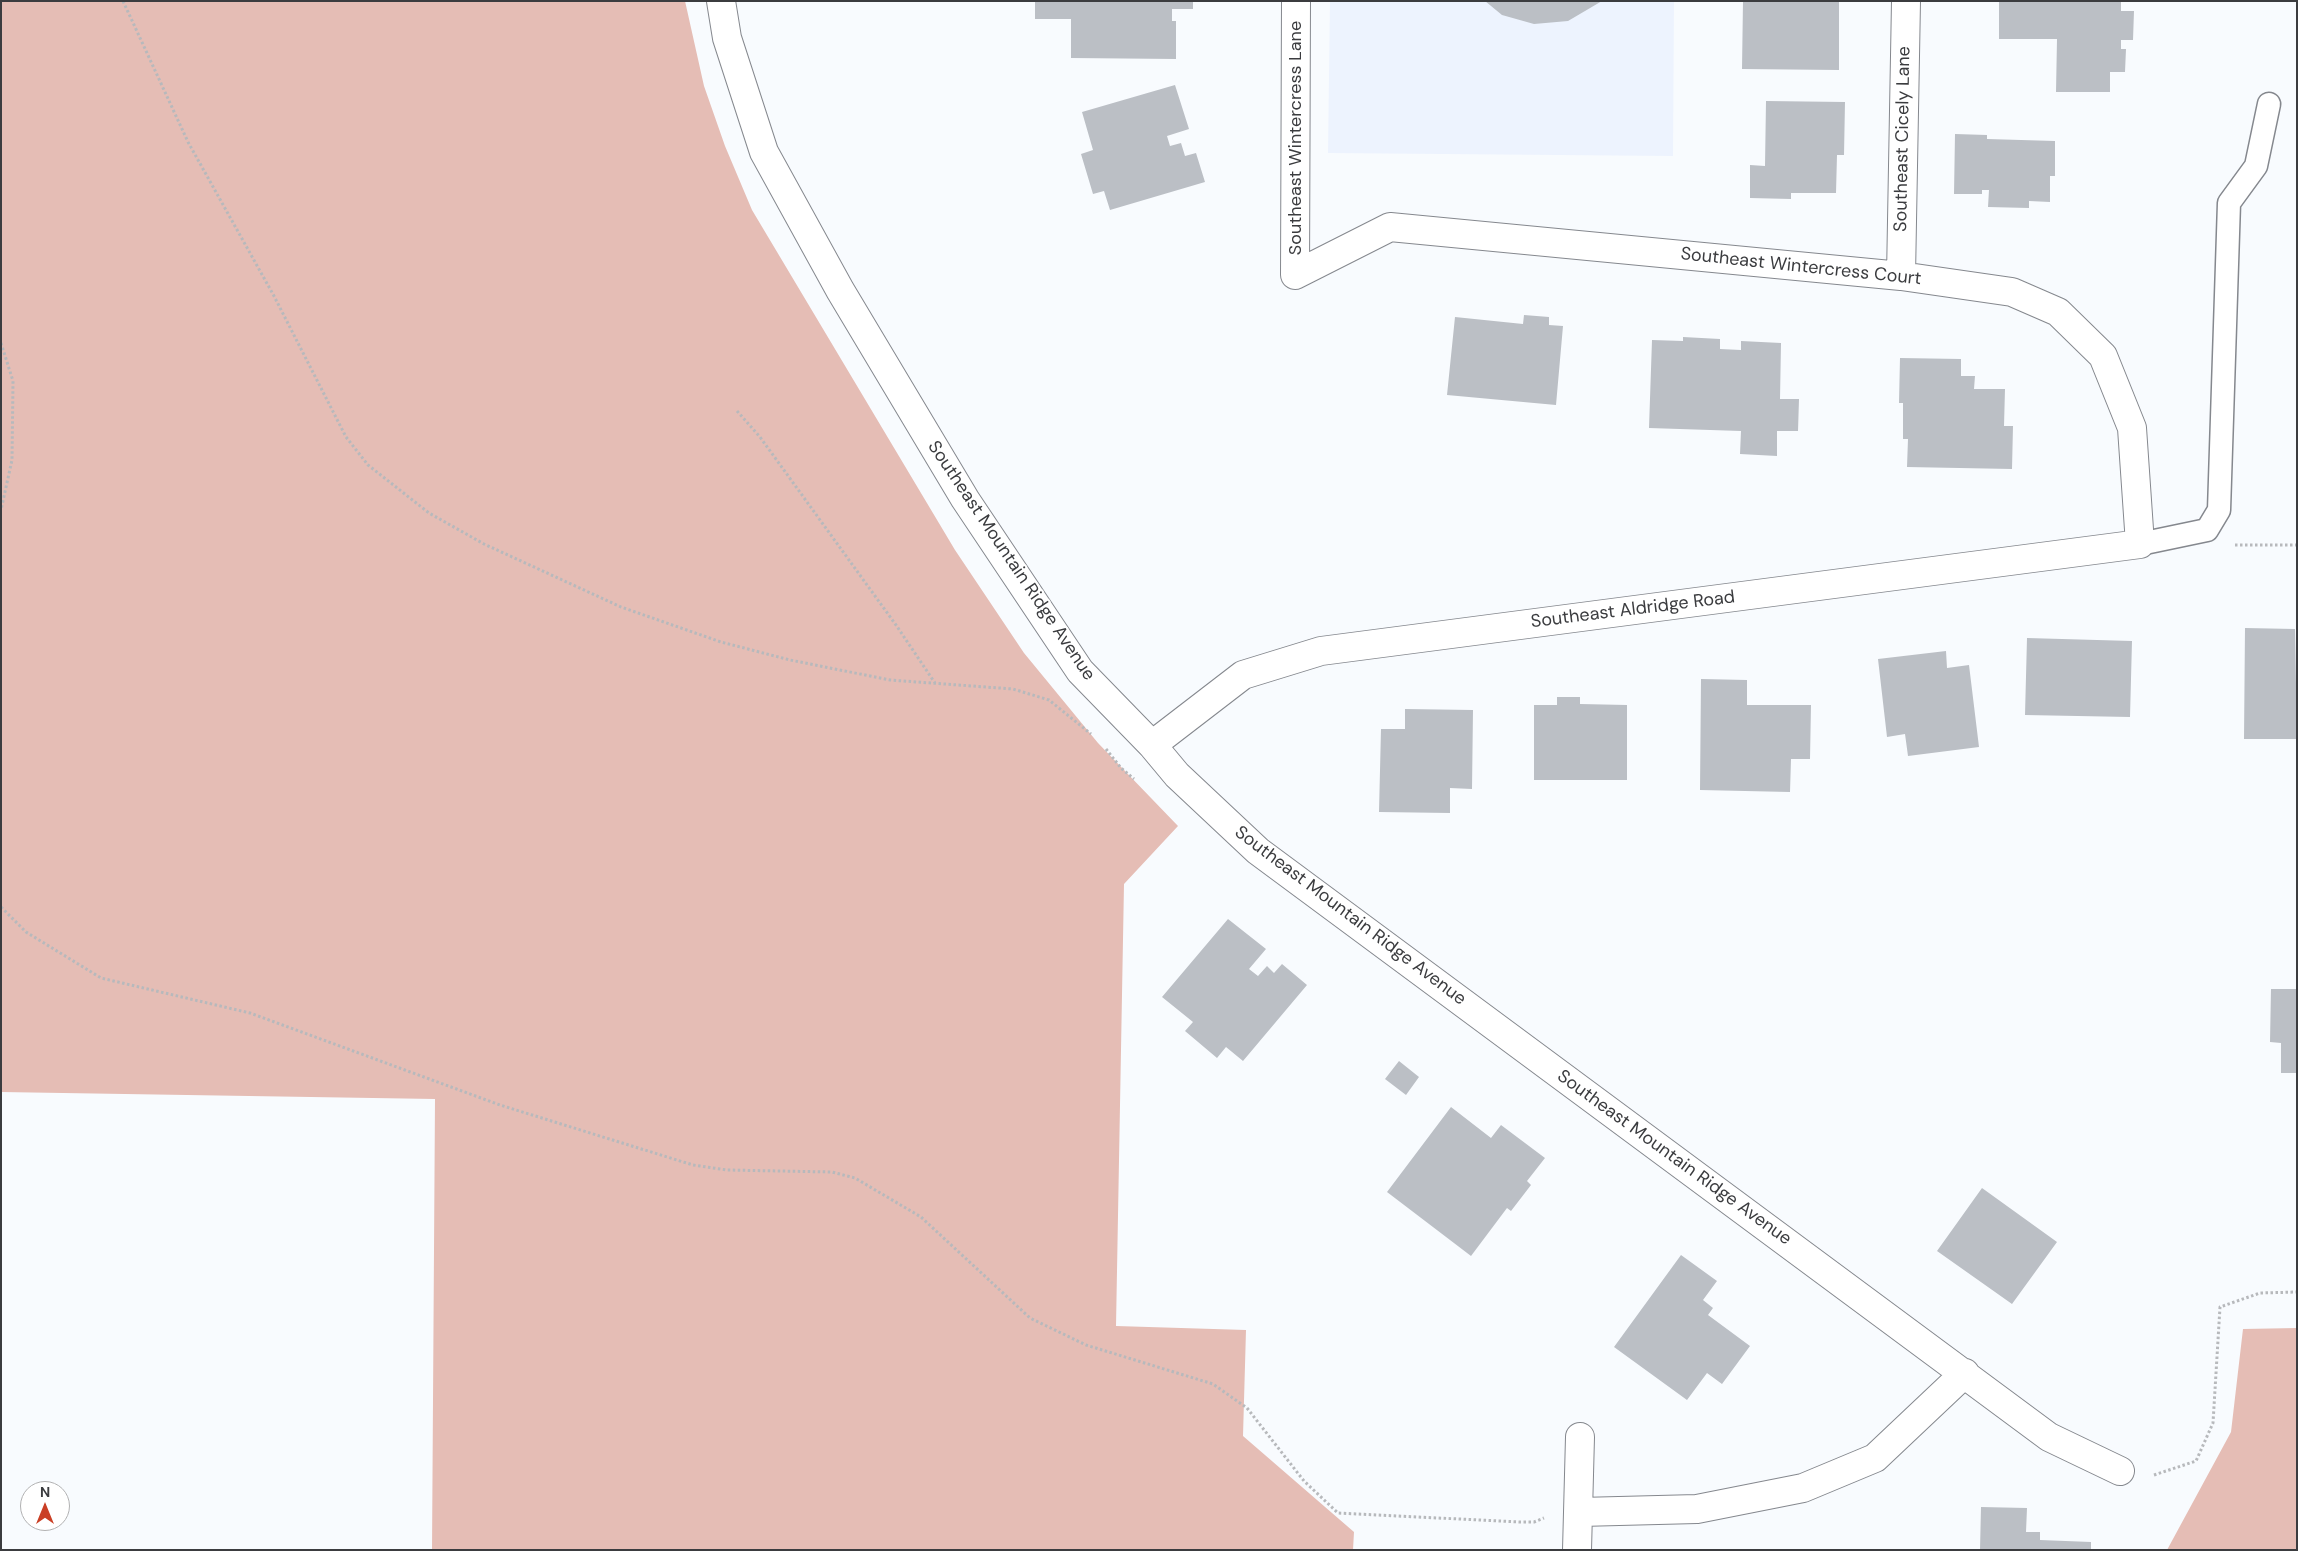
<!DOCTYPE html>
<html>
<head>
<meta charset="utf-8">
<style>
  body { margin:0 }
  #map { position:relative; width:2298px; height:1551px; overflow:hidden; background:#f8fbfe; font-family:"DM Sans",sans-serif }
  canvas { display:block }
  .frame { position:absolute; inset:0; border:2px solid #3b3c3f; pointer-events:none }
  .north { position:absolute; left:20px; top:1481px; width:50px; height:50px; box-sizing:border-box; background:#fff; border:1px solid #b1b1b2; border-radius:50%; rotate:0deg; font-size:14px; font-weight:700; line-height:20px; text-align:center; color:#3b3c3f }
  .north::after { content:''; display:block; margin:auto; width:18px; height:22px; background:#ca3f25; clip-path:polygon(50% 0,100% 100%,50% 72%,0 100%) }
</style>
</head>
<body>
<div id="map">
<canvas width="2298" height="1551"></canvas>
<div class="frame"></div>
<div class="north">N</div>
</div>
<script>
const ctx = document.querySelector('canvas').getContext('2d');
ctx.lineJoin = 'round';
function fillPath(path, color) {
  ctx.fillStyle = color;
  ctx.fill(path, 'evenodd');
}
function strokePath(path, color, width, dash) {
  ctx.strokeStyle = color;
  ctx.lineWidth = width;
  ctx.lineCap = dash ? 'butt' : 'round';
  ctx.setLineDash(dash || []);
  ctx.stroke(path);
}
function write(font, color, halo, rows, align = 'center') {
  ctx.font = font + ' "DM Sans",sans-serif';
  ctx.lineWidth = 4;
  ctx.setLineDash([]);
  ctx.textBaseline = 'middle';
  ctx.strokeStyle = halo;
  ctx.fillStyle = color;
  for (const [text, x, y, turn = 0] of rows) {
    ctx.save();
    ctx.translate(x, y);
    ctx.rotate((+turn || 0) * Math.PI / 180);
    ctx.textAlign = isNaN(turn) ? turn : align;
    if (halo) ctx.strokeText(text, 0, 0);
    ctx.fillText(text, 0, 0);
    ctx.restore();
  }
}
const built = new Path2D(`
  M1330 1H1674L1673 156 1328 153Z`);
const green = new Path2D(`
  M1 1H685L704 86 725 146 752 210 955 550 1024 653 1098 743 1178 826 1124 884 1116 1326 1246 1330 1243 1436 1354 1532 1353 1550H432L435 1099 1 1092Z
  M2297 1328V1550H2167L2231 1432 2243 1329Z`);
const building = new Path2D(`
  M1035 1H1193V9H1172V21H1176V59L1071 58V19H1035Z
  M1485 1H1602L1568 21 1534 24 1502 15Z
  M1743 1H1839V70L1742 69Z
  M1999 1H2121V11H2134L2133 40H2121V49H2126L2125 72H2110V92H2056L2057 39H1999Z
  M1175 85 1189 129 1167 136 1170 146 1181 143 1185 156 1196 153 1205 182 1110 210 1104 191 1093 194 1081 154 1093 150 1082 112Z
  M1766 101 1845 102 1844 155H1837L1836 193H1791V199L1750 198V165L1765 166Z
  M1955 134 1987 135V139L2055 141V176H2050V202L2029 201V208L1988 207 1989 190H1982V194H1954Z
  M1524 315 1549 317V325L1563 326 1556 405 1447 395 1455 317 1523 324Z
  M1683 337 1720 339V349L1741 350V341L1781 343 1780 399H1799L1798 431H1777V456L1740 454 1741 431 1649 428 1652 340 1683 341Z
  M1900 358 1961 359V376H1975L1974 389H2005L2004 426H2013L2012 469 1907 467 1908 439H1903V403H1899Z
  M2245 628 2295 629 2297 739H2244Z
  M2027 638 2132 641 2130 717 2025 715Z
  M1946 651 1947 668 1969 665 1979 747 1908 756 1905 734 1887 737 1878 659Z
  M1701 679 1747 680V705H1811L1810 759H1791L1790 792 1700 790Z
  M1557 697H1580V704L1627 705V780H1534V705H1557Z
  M1405 709 1473 710 1472 789 1450 788V813L1379 812 1381 729H1405Z
  M1228 919 1266 949 1249 969 1258 976 1267 966 1274 973 1282 964 1307 985 1243 1061 1226 1047 1217 1058 1185 1031 1193 1022 1162 997Z
  M2271 989H2297V1073H2281V1043L2270 1042Z
  M1399 1061 1419 1077 1406 1095 1385 1079Z
  M1451 1107 1491 1138 1501 1125 1545 1158 1527 1181 1531 1185 1511 1211 1507 1208 1471 1256 1387 1192Z
  M1982 1188 2057 1242 2012 1304 1937 1251Z
  M1681 1255 1717 1281 1703 1300 1713 1308 1708 1315 1750 1346 1722 1384 1707 1373 1687 1400 1614 1347Z
  M1981 1507 2027 1508 2026 1532H2040V1540L2091 1542V1550H1980Z`);
const path = new Path2D(`
  M123 1 188 142 274 296 346 437 368 465 429 513 484 544 621 607 721 642 790 660 890 680 1013 689 1049 700 1091 734
  M1 343 13 381 12 460 1 510
  M737 411 760 437 896 625 935 683
  M2235 545H2297
  M1106 749 1121 768 1134 779
  M1 907 26 932 101 978 250 1013 500 1105 693 1165 727 1170 832 1172 855 1178 921 1217 1030 1318 1086 1345 1213 1384 1247 1408 1304 1481 1338 1513 1519 1522H1534L1544 1518
  M2154 1475 2196 1461 2213 1423 2220 1307 2260 1293 2297 1292`);
const lane = new Path2D(`
  M2140 544 2207 530 2219 510 2229 203 2256 166 2269 104`);
const street = new Path2D(`
  M721 1 727 38 764 152 840 290 965 499 1080 671 1152 745 1177 775 1258 851 2049 1437 2120 1471
  M1901 276 1906 1
  M1152 745 1243 675 1321 651 2140 544 2132 428 2103 356 2058 312 2012 292 1901 276 1390 227 1295 275 1296 1
  M1580 1512 1697 1509 1803 1488 1875 1458 1965 1373
  M1577 1550 1580 1437`);
const streetNames = [
  ["Southeast Wintercress Lane",1296,138,-90],
  ["Southeast Cicely Lane",1903,139,-89],
  ["Southeast Wintercress Court",1801,267,6],
  ["Southeast Mountain Ridge Avenue",1011,561,56],
  ["Southeast Aldridge Road",1633,610,-7],
  ["Southeast Mountain Ridge Avenue",1350,916,37],
  ["Southeast Mountain Ridge Avenue",1674,1158,36]
];
fillPath(built, '#edf3fe');
fillPath(green, '#e5bdb5');
fillPath(building, '#bbbfc5');
strokePath(lane, '#85888e', 25);
strokePath(street, '#85888e', 30);
strokePath(path, '#b7b9bc', 3, [2.5, 2.5]);
strokePath(lane, '#fff', 22);
strokePath(street, '#fff', 28);
write('18px', '#3b3c3f', '#fff', streetNames);
</script>
</body>
</html>
